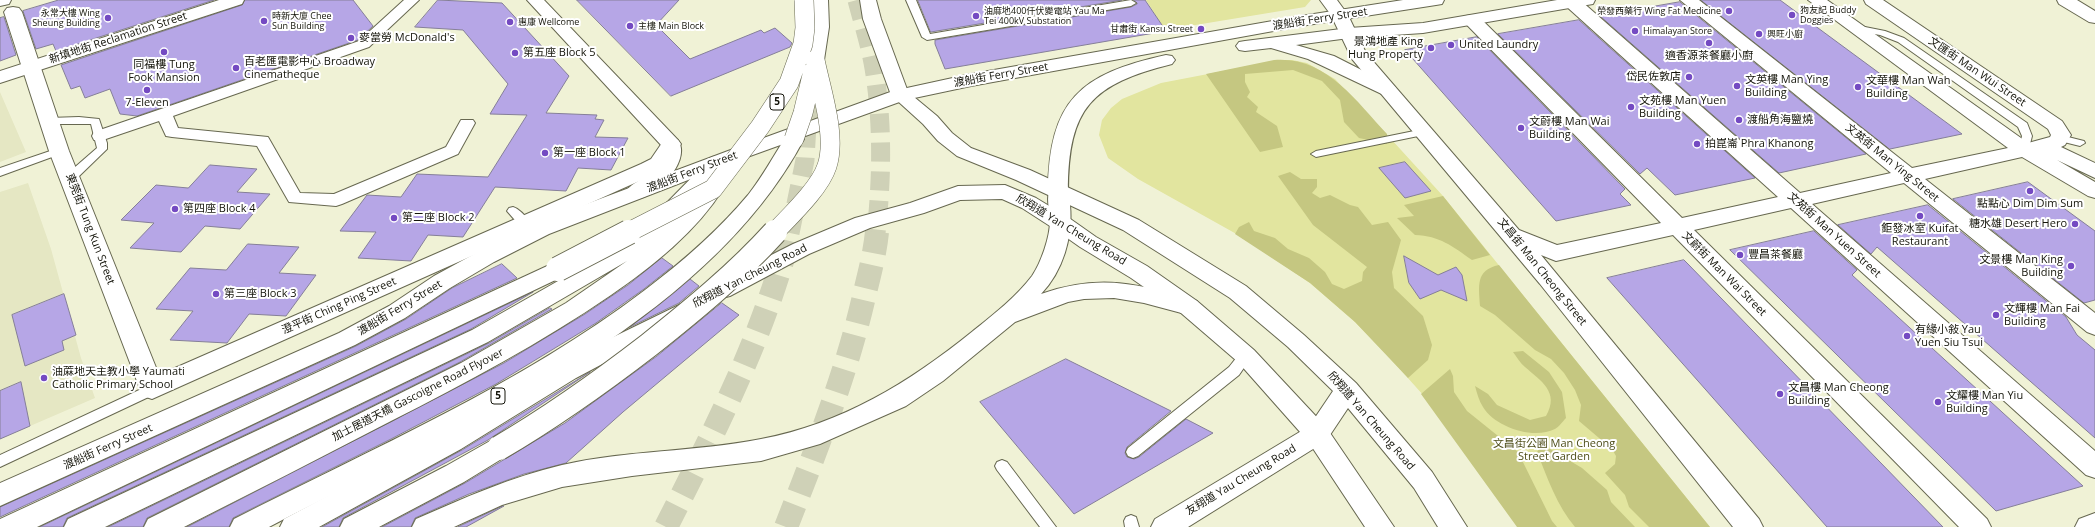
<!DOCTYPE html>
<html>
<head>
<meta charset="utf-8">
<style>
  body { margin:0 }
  canvas { display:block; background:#f0f2d6 }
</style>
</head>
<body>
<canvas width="2095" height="527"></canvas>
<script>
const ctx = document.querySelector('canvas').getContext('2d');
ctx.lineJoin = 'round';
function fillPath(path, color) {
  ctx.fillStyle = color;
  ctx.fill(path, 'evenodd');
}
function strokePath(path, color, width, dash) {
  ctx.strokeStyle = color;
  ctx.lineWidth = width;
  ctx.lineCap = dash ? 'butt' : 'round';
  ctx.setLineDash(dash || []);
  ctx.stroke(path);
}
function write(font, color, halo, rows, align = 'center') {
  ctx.font = font + ' "Open Sans","Noto Sans TC",sans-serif';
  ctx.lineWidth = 4;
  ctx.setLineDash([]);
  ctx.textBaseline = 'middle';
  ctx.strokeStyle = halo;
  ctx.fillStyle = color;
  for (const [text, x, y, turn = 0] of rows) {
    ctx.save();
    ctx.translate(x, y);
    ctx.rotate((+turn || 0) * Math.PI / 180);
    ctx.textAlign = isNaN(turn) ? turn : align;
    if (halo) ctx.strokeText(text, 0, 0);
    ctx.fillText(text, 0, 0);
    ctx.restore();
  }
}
const built = new Path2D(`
  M0 92 26 152 0 162Z
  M28 183 51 249 81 358 95 398 0 439V192Z`);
const green = new Path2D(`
  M1146 0H1311L1305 7 1165 30Z
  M1281 60H1292L1307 63 1335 79 1391 139 1443 196 1710 527H1519L1424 396 1389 357 1355 322 1310 283 1240 236 1138 179 1108 158 1099 135 1102 120 1111 108 1122 99 1161 83Z`);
const forest = new Path2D(`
  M1274 60C1326 56 1355 100 1387 134V144L1359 138 1344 122 1340 100 1322 81 1293 70 1245 74V82L1250 92 1247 97 1258 107 1256 112 1277 126 1283 147 1260 152 1206 74Z
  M1290 172 1301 179H1317V187L1312 193 1320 198 1330 195 1350 205 1358 207 1372 225 1388 222 1401 240 1392 272 1394 288 1423 316 1432 345 1428 360 1408 378 1355 322 1310 283 1235 234 1239 227 1249 222 1254 231 1275 238 1288 249 1309 258 1325 272 1332 284 1344 289 1362 281 1363 272 1367 267 1313 225 1278 176Z
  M1443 196 1490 255 1472 260C1452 246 1440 236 1415 235L1397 218 1414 216 1404 205Z
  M1499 265 1523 295 1710 527H1649L1629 507 1625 495 1605 473 1615 464 1616 456 1612 449 1579 421 1581 405 1575 390 1564 373 1551 359 1535 350 1495 315 1480 306C1479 286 1475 270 1499 265Z
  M1523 351 1549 372 1562 392 1566 418C1562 422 1559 427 1555 429 1533 440 1495 427 1483 407 1479 401 1477 393 1475 386L1488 394 1497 405 1530 420 1546 416C1560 392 1541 381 1525 367 1520 363 1517 357 1513 352Z
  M1450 369 1453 376 1454 392 1467 411 1518 452 1552 521 1557 527H1517L1421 394Z
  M1540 448 1550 449 1582 468 1607 490 1611 502 1635 527H1575C1557 506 1547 477 1537 452Z`);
const building = new Path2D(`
  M59 0H214L56 51 53 44 36 49 23 11Z
  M245 0H353L373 26 358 40 137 116 120 114 110 89 85 98 80 86 71 89 61 65 242 5Z
  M438 0 502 3 569 76 546 113 597 115 595 119 604 120 595 137 628 138 611 170 578 168 566 191 495 187 463 237 428 235 411 261 358 258 376 232 340 231 367 195 401 197 417 174 488 177 527 115 490 114 508 84 463 30 415 27Z
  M577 0H679L656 25 690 59 761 30 764 33 775 28 792 43 790 47 671 96Z
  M918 0H1122L931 32Z
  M1134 0H1145L1166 31 945 69 935 44V40L1131 7 1137 4Z
  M1701 0H1780L1962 134 1890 149Z
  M1680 2 1866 154 1779 173 1600 16Z
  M4 17 16 55 0 61V18Z
  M1579 20 1755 178 1675 195 1647 168 1640 174 1498 34Z
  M1477 37 1625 189 1620 194 1631 205 1556 221 1405 50Z
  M1405 162 1431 191 1405 198 1379 168Z
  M210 165 257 169 237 192 270 194 240 229 205 226 181 252 130 248 154 223 121 220 156 185 188 188Z
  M2028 182 2095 231V300L2084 303 1953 199Z
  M1928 205 2066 317 2077 335 2095 350V438L1877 247 1871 254 1838 225Z
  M1814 231 1857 270 1852 275 2083 486 1996 511 1730 250Z
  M248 244 299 247 279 273 316 275 286 316 249 314 227 343 170 340 193 311 156 309 190 268 226 270Z
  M1404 256 1438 275 1456 267 1462 275 1467 301 1441 290 1420 299 1409 283Z
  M662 258 673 266 644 289 596 323 496 384 391 439 233 518 229 527H187L504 363 585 314 628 285Z
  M1684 260 1688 264 1943 527H1827L1607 278Z
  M502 264 517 278 0 517V507L356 346 406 319 452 288Z
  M690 279 699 286 679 303 630 327Z
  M533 292 471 329 67 518 63 527H40Z
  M64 294 76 335 62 341 64 350 25 366 12 315Z
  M722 303 739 315 623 412 566 463 524 474 469 494 415 518 411 527H382L465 483 565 423 657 356Z
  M550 308 552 309 460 362 147 518 143 527H108L489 343Z
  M1066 359 1171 411 1127 447 1125 453 1127 457 1134 459 1139 457 1186 419 1213 433 1074 514 980 402Z
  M590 372 488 440 343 518 339 527H322L462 450Z
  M21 382 30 426 0 439V391Z
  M503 506H504L466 527H458Z`);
const trunkTunnelFar1 = new Path2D(`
  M857 0C863 23 870 45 874 68 883 123 882 179 876 233
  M790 233 805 160 808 106`);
const trunkTunnel = new Path2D(`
  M666 527C714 432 764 336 790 232
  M786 527C816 450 847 373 865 292 870 272 875 252 877 232`);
const service = new Path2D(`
  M906 0H916L930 34 1131 0 1136 3 1131 6 927 40 922 37Z
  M1855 25 1885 31 1904 38 2027 123 2032 136 2028 152 2024 153 2019 150 2022 136 2018 127 1898 42 1880 35 1852 30 1850 28Z
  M79 117 99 119 107 143V149L74 181H66L64 178 66 175 97 148 91 124H49L44 121 49 118Z
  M1424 129 1429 132 1428 134 1316 157 1311 154 1316 151Z
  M2060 135 2084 141 2085 143 2080 146 2056 140 2055 138Z
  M59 148 63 149 64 151 63 153 0 176V168Z
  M513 207C520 209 527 218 531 224L529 227H521L507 211 509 208Z
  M1246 351 1251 352 1252 356 1239 375 1138 456 1133 458 1128 456 1126 452 1128 448 1229 367 1241 352Z
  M152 384 157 385 159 389 157 393 0 467V455Z
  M1002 460 1007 462 1056 527H1040L997 470 995 466 997 462Z
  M1131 515 1136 517 1139 527H1125L1124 521 1126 517Z`);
const pedestrian = new Path2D(`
  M404 0H419L369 47 173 116 178 128 268 137 300 193 334 194 446 147 461 120H473L475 123 458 154 342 204 336 206 289 202 257 146 172 137 166 136 159 121 100 141 94 140 92 136 94 132 359 41Z`);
const minor = new Path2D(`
  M1320 0H1337L1348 15 1366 53 1519 230 1557 245 1661 223 1466 24 1463 20 1466 16 1472 15 1478 16 1682 218 1778 197 1567 7 1564 3 1567 0H1580L1800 193 1891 173 1680 0H1699L1912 168 2008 148 1808 0H1827L2028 143 2050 137 2051 135 2048 129 1866 4 1864 0H1883L2062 121 2071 135 2065 145 2061 147 2095 163V178L2057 160 2095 182V198L2088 196 2022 157 1925 179 2095 313V335L2087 332 1904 183 1812 204 2095 451V478L2086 475 1791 208 1694 230 1987 519 1991 527H1959L1673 235 1556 261 1541 255 1759 519 1763 527H1733L1540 284 1352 59 1331 15Z
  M13 7 19 8 22 12 69 151 159 375 641 164 651 159 664 140 671 138 678 140 681 144 665 169 655 174 152 399 143 396 140 389 49 151 4 12 7 8Z
  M1317 424 1326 427 1330 434 1326 441 1188 527H1151L1155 519 1308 427Z
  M2095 513V527H2075L2079 519Z`);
const tertiary = new Path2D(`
  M527 0H544L678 140C693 163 650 205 627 199L624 194C632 180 652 178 660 162 662 157 661 150 661 145Z
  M1061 216 1069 218 1096 237 1147 266 1197 301 1254 350 1326 427 1394 527H1365L1308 441 1238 362 1181 313 1131 278 1080 247 1053 228 1050 223 1053 218Z`);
const secondary = new Path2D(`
  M0 0H11L9 4 0 6Z
  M219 0H244L242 4 0 83V71Z
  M860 0H876L881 19 908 92 937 116 952 133 971 148 1030 170 1139 220 1246 286 1304 335 1356 383 1432 472 1467 527H1438L1414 488 1348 408 1326 441 1317 444 1308 441 1304 434 1333 391 1288 347 1230 298 1123 230 1016 180 957 156 938 141 923 124 891 95 863 19Z
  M1005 185 1036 198 1069 218 1072 223 1069 228 1061 230 1053 228 1022 208 1002 199 960 200 924 213 870 228 809 254 730 296 722 298 714 296 711 290 714 284 793 244 855 218 910 203 958 186Z
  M681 304 689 306 692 312 689 318 576 378 461 449 319 527H280L284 519 443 435 558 364Z`);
const primary = new Path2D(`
  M1403 0H1444L1442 4 1436 5 1301 26 971 86 905 100 750 156 549 234 494 262 450 288 405 318 355 345 0 506V483L339 333 389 306 434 276 478 252 533 224 736 148 893 91 971 74 1301 16Z
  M1557 0H1595L1593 4 1587 5 1423 33 1349 38 1296 45 1334 56 1395 87 1397 91 1395 95 1388 97 1308 59 1271 48 1245 51 1239 50 1236 46 1239 42 1245 41 1349 28 1423 23Z
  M2057 0H2077L2095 11V23L2089 22 2059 4Z
  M1166 55 1172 56 1175 60 1172 64C1092 84 1068 107 1068 192L1065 197 1058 199 1051 197 1048 192C1049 100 1080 74 1166 55Z`);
const trunk = new Path2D(`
  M812 0H828L829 27 824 60 821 64 815 65 809 64 806 60 811 27Z
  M794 133 801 135 804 139C705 327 450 432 269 527H230L234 519C373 448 520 385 645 290 682 262 718 231 748 195 763 176 774 155 787 135Z
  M719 156 726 157 729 162 710 183 720 184 723 189C696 232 653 266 611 295 541 343 466 383 391 421 322 457 253 492 184 527H144L148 519 461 363 566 303 627 261 488 342 105 527H64L68 519 472 330 630 240 712 157Z
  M1058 185 1065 187C1069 193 1069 198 1070 205 1073 237 1063 271 1041 294 1100 273 1139 284 1197 301L1200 307 1197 313 1189 315 1144 303 1114 298 1084 299 1068 302 1015 322 943 381 906 406 820 444 761 461 632 476 562 487 502 505 454 527H412L416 519C464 498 511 477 562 465 627 450 696 452 761 439 842 424 910 382 973 331 993 315 1016 297 1032 276 1041 263 1050 237 1050 221 1050 210 1045 197 1051 187Z
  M558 261 566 263 569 269 566 275 37 527H0V519Z
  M499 438 508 441 512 448 508 455 464 482 379 527H340L344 519 446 466 490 441Z`);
const trunkBridgeFar1 = new Path2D(`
  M794 139 803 113 813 71
  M627 233 713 189 760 127 789 83 803 44 805 28 804 0
  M774 233C790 216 820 188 827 166 837 136 821 90 815 60`);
const trunkBridge = new Path2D(`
  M558 269 629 232
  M499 448C552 417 601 382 649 345 693 310 737 274 775 232`);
const markers = [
  [1729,11,4,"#744ac2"],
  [1792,15,4,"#744ac2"],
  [976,16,4,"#744ac2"],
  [108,18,4,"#744ac2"],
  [264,21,4,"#744ac2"],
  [510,22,4,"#744ac2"],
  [630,26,4,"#744ac2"],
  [1201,29,4,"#744ac2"],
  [1635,31,4,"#744ac2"],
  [1759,34,4,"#744ac2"],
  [351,38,4,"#744ac2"],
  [1709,43,4,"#744ac2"],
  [1451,45,4,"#744ac2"],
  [1431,48,4,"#744ac2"],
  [164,52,4,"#744ac2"],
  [515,53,4,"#744ac2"],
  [236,68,4,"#744ac2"],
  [1689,77,4,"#744ac2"],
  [1737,86,4,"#744ac2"],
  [1858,87,4,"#744ac2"],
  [147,90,4,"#744ac2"],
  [1631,107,4,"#744ac2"],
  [1739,120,4,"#744ac2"],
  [1521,128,4,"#744ac2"],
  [1697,144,4,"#744ac2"],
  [545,153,4,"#744ac2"],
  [2030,191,4,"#744ac2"],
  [175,209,4,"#744ac2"],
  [1920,216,4,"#744ac2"],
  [394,218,4,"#744ac2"],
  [2075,224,4,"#744ac2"],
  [1740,255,4,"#744ac2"],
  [2071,266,4,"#744ac2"],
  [216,294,4,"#744ac2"],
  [1996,315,4,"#744ac2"],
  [1907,336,4,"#744ac2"],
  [44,378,4,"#744ac2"],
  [1780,394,4,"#744ac2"],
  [1938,402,4,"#744ac2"]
];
const farPoinames = [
  ["狗友記 Buddy",1800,10],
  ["Doggies",1800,20],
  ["油麻地400仟伏變電站 Yau Ma",984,11],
  ["Tei 400kV Substation",984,21],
  ["榮發西藥行 Wing Fat Medicine",1721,11,"right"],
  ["永常大樓 Wing",100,13,"right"],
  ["Sheung Building",100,23,"right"],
  ["時新大廈 Chee",272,16],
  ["Sun Building",272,26],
  ["惠康 Wellcome",518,22],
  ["主樓 Main Block",638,26],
  ["甘肅街 Kansu Street",1193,29,"right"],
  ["Himalayan Store",1643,31],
  ["興旺小廚",1767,34]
];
const shields = [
  [777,102,14],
  [498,396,14]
];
const shieldNames = [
  ["5",777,102],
  ["5",498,396]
];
const streetNames = [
  ["渡船街 Ferry Street",1320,19,-9],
  ["新填地街 Reclamation Street",118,38,-18],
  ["文匯街 Man Wui Street",1977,72,34],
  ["渡船街 Ferry Street",1001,75,-10],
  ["文英街 Man Ying Street",1892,163,39],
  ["渡船街 Ferry Street",692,172,-21],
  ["東莞街 Tung Kun Street",90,229,69],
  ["欣翔道 Yan Cheung Road",1071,230,31],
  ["文苑街 Man Yuen Street",1834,235,42],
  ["文昌街 Man Cheong Street",1542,272,51],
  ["文蔚街 Man Wai Street",1724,274,45],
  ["欣翔道 Yan Cheung Road",750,276,-27],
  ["澄平街 Ching Ping Street",339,306,-24],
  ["渡船街 Ferry Street",400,308,-31],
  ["加士居道天橋 Gascoigne Road Flyover",418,395,-27],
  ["欣翔道 Yan Cheung Road",1371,421,49],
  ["渡船街 Ferry Street",108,447,-24],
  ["友翔道 Yau Cheung Road",1241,480,-31]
];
const poiNames = [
  ["麥當勞 McDonald's",359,38],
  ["景鴻地產 King",1423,42,"right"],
  ["Hung Property",1423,55,"right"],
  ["United Laundry",1459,45],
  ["第五座 Block 5",523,53],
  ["適香源茶餐廳小廚",1709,56,"center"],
  ["百老匯電影中心 Broadway",244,62],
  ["Cinematheque",244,75],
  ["同福樓 Tung",164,65,"center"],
  ["Fook Mansion",164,78,"center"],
  ["岱民佐敦店",1681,77,"right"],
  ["文英樓 Man Ying",1745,80],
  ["Building",1745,93],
  ["文華樓 Man Wah",1866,81],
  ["Building",1866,94],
  ["文苑樓 Man Yuen",1639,101],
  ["Building",1639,114],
  ["7-Eleven",147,103,"center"],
  ["渡船角海鹽燒",1747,120],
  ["文蔚樓 Man Wai",1529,122],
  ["Building",1529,135],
  ["拍崑崙 Phra Khanong",1705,144],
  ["第一座 Block 1",553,153],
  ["點點心 Dim Dim Sum",2030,204,"center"],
  ["第四座 Block 4",183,209],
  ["第二座 Block 2",402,218],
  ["糖水雄 Desert Hero",2067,224,"right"],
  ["鉅發冰室 Kuifat",1920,229,"center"],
  ["Restaurant",1920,242,"center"],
  ["豐昌茶餐廳",1748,255],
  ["文景樓 Man King",2063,260,"right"],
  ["Building",2063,273,"right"],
  ["第三座 Block 3",224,294],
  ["文輝樓 Man Fai",2004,309],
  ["Building",2004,322],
  ["有緣小敍 Yau",1915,330],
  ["Yuen Siu Tsui",1915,343],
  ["油蔴地天主教小學 Yaumati",52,372],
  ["Catholic Primary School",52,385],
  ["文昌樓 Man Cheong",1788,388],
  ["Building",1788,401],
  ["文耀樓 Man Yiu",1946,396],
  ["Building",1946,409]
];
const parkNames = [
  ["文昌街公園 Man Cheong",1554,444],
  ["Street Garden",1554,457]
];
fillPath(built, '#e5e7c3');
fillPath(green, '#e2e59f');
fillPath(forest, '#c5c781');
fillPath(building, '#b6a6e6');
strokePath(building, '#857f98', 1);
strokePath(trunkTunnelFar1, '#cfd1b7', 19, [19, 10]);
strokePath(trunkTunnel, '#cfd1b7', 24, [24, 12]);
strokePath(service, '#676850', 2);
strokePath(pedestrian, '#676850', 2);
strokePath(minor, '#676850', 2);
strokePath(tertiary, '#676850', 2);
strokePath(secondary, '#676850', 2);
strokePath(primary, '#676850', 2);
strokePath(trunk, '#676850', 2);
fillPath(service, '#fff');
fillPath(pedestrian, '#fff');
fillPath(minor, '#fff');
fillPath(tertiary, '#fff');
fillPath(secondary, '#fff');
fillPath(primary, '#fff');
fillPath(trunk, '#fff');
strokePath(trunkBridgeFar1, '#676850', 20, []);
strokePath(trunkBridge, '#676850', 26, []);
strokePath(trunkBridgeFar1, '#fff', 19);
strokePath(trunkBridge, '#fff', 24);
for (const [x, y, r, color] of markers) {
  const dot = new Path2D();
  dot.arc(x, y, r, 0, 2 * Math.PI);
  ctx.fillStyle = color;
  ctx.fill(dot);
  strokePath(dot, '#fff', 1.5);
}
write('9px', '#14140a', '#fff', farPoinames, 'left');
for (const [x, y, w] of shields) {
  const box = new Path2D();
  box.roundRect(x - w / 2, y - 8, w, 16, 3);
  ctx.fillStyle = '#fff';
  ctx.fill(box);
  strokePath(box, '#14140a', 1);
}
write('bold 10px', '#14140a', null, shieldNames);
write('11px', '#14140a', '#fff', streetNames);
write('11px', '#14140a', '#fff', poiNames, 'left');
write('11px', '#4e4e1a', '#fff', parkNames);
</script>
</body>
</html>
